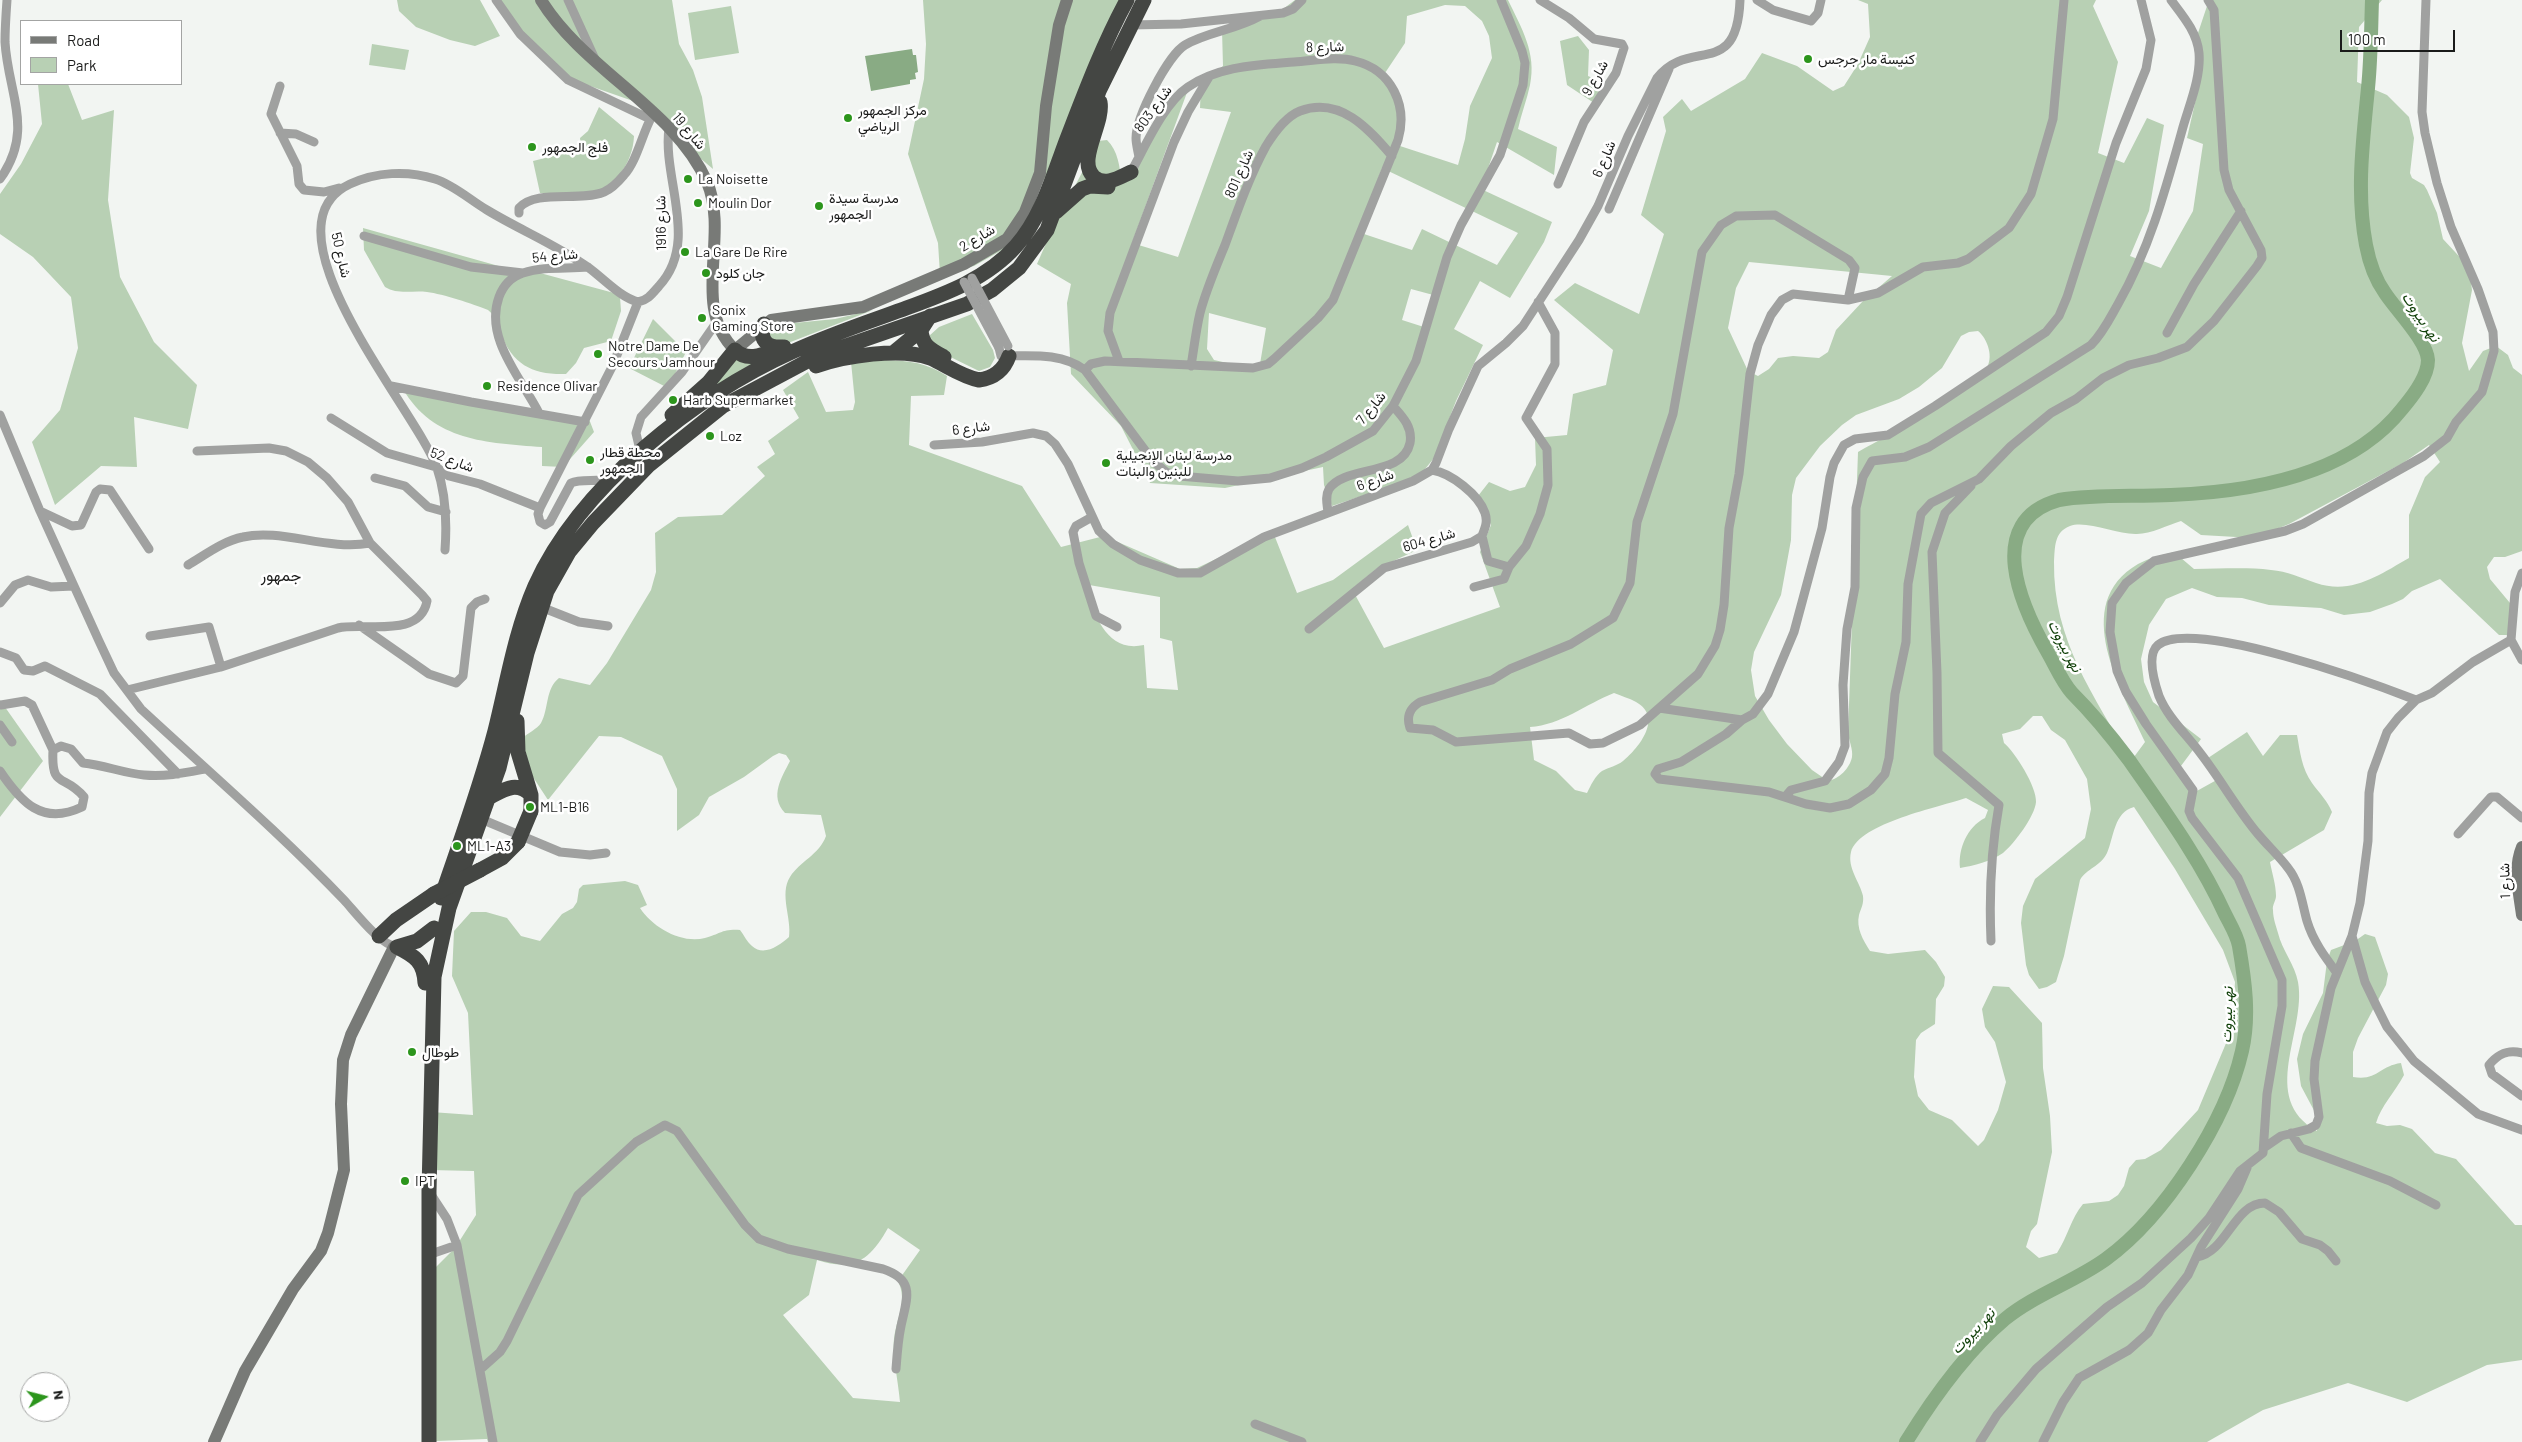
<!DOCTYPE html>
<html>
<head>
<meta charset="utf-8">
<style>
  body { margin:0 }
  #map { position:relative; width:2522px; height:1442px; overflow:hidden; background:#f2f5f2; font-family:Barlow,sans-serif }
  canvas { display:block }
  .legend { position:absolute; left:20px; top:20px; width:162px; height:65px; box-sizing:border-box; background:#fff; border:1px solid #a3a4a3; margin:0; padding:6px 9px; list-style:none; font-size:15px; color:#1a1b1a }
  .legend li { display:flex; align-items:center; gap:10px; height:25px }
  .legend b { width:25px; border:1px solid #a3a4a3 }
  .north { position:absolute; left:20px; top:1372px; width:50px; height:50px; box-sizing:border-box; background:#fff; border:1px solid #a3a4a3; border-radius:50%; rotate:82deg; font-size:14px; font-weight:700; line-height:20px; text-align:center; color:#1a1b1a }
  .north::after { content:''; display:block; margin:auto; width:18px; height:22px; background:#2c951c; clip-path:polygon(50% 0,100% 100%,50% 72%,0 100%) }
  .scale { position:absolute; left:2340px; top:30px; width:115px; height:22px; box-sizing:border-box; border:2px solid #1a1b1a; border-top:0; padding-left:6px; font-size:15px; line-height:18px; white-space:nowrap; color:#1a1b1a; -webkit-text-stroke:4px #fff; paint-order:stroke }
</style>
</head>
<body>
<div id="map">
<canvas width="2522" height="1442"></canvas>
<ul class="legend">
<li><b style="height:6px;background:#787a77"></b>Road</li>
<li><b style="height:14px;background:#b8d0b4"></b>Park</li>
</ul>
<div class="north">N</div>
<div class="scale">100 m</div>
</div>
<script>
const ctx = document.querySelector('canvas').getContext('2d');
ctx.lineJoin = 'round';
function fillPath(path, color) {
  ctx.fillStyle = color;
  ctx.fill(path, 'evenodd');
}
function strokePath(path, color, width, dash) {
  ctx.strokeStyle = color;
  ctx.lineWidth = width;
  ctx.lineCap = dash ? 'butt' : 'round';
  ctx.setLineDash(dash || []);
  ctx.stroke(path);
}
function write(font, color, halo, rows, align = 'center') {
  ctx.font = font + ' Barlow,Vazirmatn,sans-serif';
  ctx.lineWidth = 5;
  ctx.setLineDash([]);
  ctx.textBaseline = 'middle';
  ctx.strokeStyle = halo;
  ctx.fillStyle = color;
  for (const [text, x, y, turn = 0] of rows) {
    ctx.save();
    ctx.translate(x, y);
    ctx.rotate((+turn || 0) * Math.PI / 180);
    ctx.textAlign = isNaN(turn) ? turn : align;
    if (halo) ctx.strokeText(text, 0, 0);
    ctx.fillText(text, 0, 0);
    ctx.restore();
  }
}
const green = new Path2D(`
  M397 0H480L500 36 475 46 450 40 416 27 399 11Z
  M500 0H672L679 44 693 70 702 97 713 169 633 101 573 80 541 58Z
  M923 0H1127L1074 127 1004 249 974 266 940 274 938 243 908 154 924 79 926 44Z
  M1295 0H1508C1521 27 1537 53 1530 85 1527 100 1521 114 1518 129L1557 147 1554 175 1497 142 1481 189 1552 222 1544 242 1510 298 1480 281 1454 329 1483 345 1456 401 1434 458 1421 474 1409 480 1332 506 1324 485 1323 467 1225 488 1150 483 1121 426 1071 374 1067 303 1071 284 1037 264C1055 221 1078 182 1098 141L1107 140C1118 151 1120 167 1121 181L1168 99 1189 87 1132 243 1178 257 1231 112 1200 108 1201 83 1223 66 1222 30 1283 9ZM1445 5 1465 6 1482 21 1489 36 1492 58 1470 106 1465 139 1458 165 1400 146 1404 117 1383 76 1405 43 1407 16ZM1382 168 1518 233 1497 265 1422 229 1412 250 1358 232ZM1411 289 1437 296 1427 328 1402 320ZM1209 313 1266 328 1259 370 1214 360 1207 349Z
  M1858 0H2096L2093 6 2118 62 2098 153 2124 163 2147 118 2164 125 2149 211 2130 256 2161 268 2193 211 2203 144 2187 138 2202 72 2195 42 2209 0H2382L2359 27 2357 82 2387 95 2409 117 2414 138 2410 173 2412 178 2424 185 2427 190 2437 213 2443 239 2469 267 2472 290 2462 343 2469 371 2483 351 2496 346 2508 355 2513 368 2522 375V551L2505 557H2494L2487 567 2490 579 2515 609 2512 635H2499L2440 579 2412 591 2403 599 2392 604 2370 612 2344 615 2321 608 2269 605 2242 598 2217 597 2192 588 2166 599 2149 625 2141 659 2144 682 2153 702 2201 739 2178 770 2195 792 2222 777 2208 758 2247 732 2263 756 2280 735H2297C2300 752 2302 769 2312 783 2320 794 2327 800 2332 812L2324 830 2270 862C2272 873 2276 885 2276 896 2276 901 2272 905 2273 910 2273 918 2276 926 2278 933 2282 950 2295 965 2298 982 2307 1031 2258 1098 2317 1131L2318 1118 2301 1086 2297 1059 2303 1034 2323 993 2327 961 2331 950 2355 941 2365 934 2375 937 2388 974 2386 985 2358 1038 2353 1052V1077C2378 1081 2379 1066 2401 1063L2404 1075C2395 1092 2381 1106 2376 1123L2387 1126 2400 1125 2412 1129 2435 1153 2456 1159 2515 1225H2522V1360L2487 1365 2407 1402 2348 1383 2263 1410 2207 1442H488L487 1439 436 1441 430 1273 455 1248 476 1215 474 1171 430 1170 431 1112 473 1115 468 1013 452 976 454 931 471 912H486L507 918 521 936 540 941 562 914 573 908 577 902 579 889 583 885 625 881 638 885 647 905 640 908C653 928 682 944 705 938 721 934 721 929 740 930 744 935 747 942 752 946 764 957 780 945 789 937 792 919 779 894 790 877 800 861 819 855 826 836L821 815 785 813C769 796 782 777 790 761L786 755 779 753 773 756 744 777 709 797 699 815 677 831V789L662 756 621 737 599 736 548 800 531 774 522 738C528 733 537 729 541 723 549 709 545 689 559 678L590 685 607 663 651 590 656 572 655 533 678 517 722 515 765 476 757 467 775 454 768 441 799 418 783 390 808 372 826 412 853 410 855 402 851 362C885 360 917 356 947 376L944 395 911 396 909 445 1022 486 1061 547 1104 536 1180 569 1197 568 1273 532 1297 593 1333 580 1408 525 1417 550 1376 569 1352 589 1384 648 1500 607 1480 552 1491 525 1478 496 1489 482 1510 491 1525 487 1536 465 1535 438 1567 435 1573 394 1606 385 1613 350 1554 300 1575 283 1639 314 1664 234 1641 215 1666 131 1663 117 1682 99 1691 111 1745 79 1762 53 1797 66 1833 91 1844 86 1858 64 1870 37 1868 4ZM1749 262 1892 276 1863 301 1836 330 1828 352 1819 358 1793 356 1778 358 1769 369 1758 376 1748 371 1728 328 1736 288ZM1978 331C1988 339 1994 358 1986 369 1966 399 1891 433 1858 452L1848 733C1849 741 1853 749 1852 757 1850 768 1839 779 1828 781L1812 770 1787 744 1769 720 1755 696 1751 670 1754 652 1781 595 1791 540 1792 495 1796 478 1820 446 1842 425 1856 415 1899 399 1919 387 1942 368 1961 336 1969 332ZM2429 445 2440 462 2425 477 2409 515V558C2379 575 2352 595 2316 583 2301 578 2287 571 2271 570 2246 567 2220 569 2194 569L2174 552C2162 555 2149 558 2138 564 2069 604 2122 691 2145 742L2131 761C2094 695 2053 641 2054 562 2055 547 2054 532 2070 526 2087 520 2118 535 2137 534 2151 534 2168 525 2181 521L2201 535 2254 538 2289 524 2403 463ZM1089 585 1160 597V638L1172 641 1178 690 1147 688 1144 645C1107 653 1097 617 1084 590ZM1614 693C1621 696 1629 698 1636 702 1663 717 1640 747 1623 761 1617 766 1609 767 1602 771 1595 776 1591 785 1587 793L1575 790 1556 771 1534 760 1530 727C1561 725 1586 704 1614 693ZM2033 716H2042L2051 730 2065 740 2087 779 2091 809 2085 838 2035 879 2023 906 2021 923 2026 965 2029 975 2039 989 2047 987 2056 982 2064 956 2080 880C2087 868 2100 867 2107 853 2114 837 2114 812 2134 807L2175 869 2223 950 2235 982 2232 1029 2198 1110 2161 1150 2145 1159 2136 1160 2129 1168 2124 1186 2118 1195 2109 1201 2083 1204C2071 1218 2068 1236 2057 1253L2039 1258 2026 1247 2031 1231 2037 1224 2052 1152 2050 1116 2043 1068 2042 1023 2009 987 1993 986 1982 1009 1985 1027 1995 1042 2006 1082 1998 1110 1984 1140 1978 1146 1952 1120 1929 1110 1918 1096 1914 1077 1916 1040 1921 1033 1935 1024 1936 999 1944 986 1945 977 1936 962 1925 950 1888 954 1870 951C1863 940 1856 928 1859 915 1861 908 1864 904 1863 896 1860 882 1847 868 1851 852 1859 823 1940 807 1966 798L1988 810 1985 818C1967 827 1958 849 1960 868 1973 866 1992 861 2003 853 2014 844 2035 816 2036 802 2037 787 2015 752 2004 743L2002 734 2020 729ZM888 1228 920 1250 898 1281C908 1302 896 1318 894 1339 892 1353 899 1386 900 1402L853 1398 783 1315 809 1295 817 1260C854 1272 870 1260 888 1228Z
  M731 6 739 53 695 60 688 13Z
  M1578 36 1589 50 1588 76 1606 84 1597 105 1567 85 1560 41Z
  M372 44 409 50 405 70 369 65Z
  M38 84H68L82 120 114 110 108 200 120 277 154 342 197 385 188 429 134 417 137 467 101 466 55 505 32 442 60 410 78 348 71 297 33 257 0 234V194L21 164 42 124Z
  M599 107 634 136C633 164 613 192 583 194 569 195 554 193 540 193L533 161 581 149 580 138 588 131Z
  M363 228 513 270 540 273 614 293 620 297 621 311 611 341 584 348 576 363 566 374C533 375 513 365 501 334 498 325 496 316 488 310 473 304 443 294 427 292 413 290 398 295 385 287L364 250Z
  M873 310 788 343H772L768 330 774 325 835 319Z
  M972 314 993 350 995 358 990 367 979 371 930 347 929 336 939 327Z
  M653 319 686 352 668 388 629 368Z
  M736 358 760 361 703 395Z
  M403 389 589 419 594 432 563 467 542 466V447C487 443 433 441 403 389Z
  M0 700 43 761 0 817Z`);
const water = new Path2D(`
  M912 49 913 55H916L918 72 915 73 916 79 910 80V84L871 91 865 56Z`);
const river = new Path2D(`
  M1906 1442C1933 1398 1966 1352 2005 1319 2034 1295 2076 1281 2106 1259 2165 1216 2226 1121 2242 1051 2250 1016 2245 981 2239 946 2237 935 2230 924 2225 914 2200 859 2163 809 2129 760 2111 736 2093 714 2072 693 2062 682 2055 665 2048 653 2021 606 1983 521 2059 500 2096 494 2134 497 2171 495 2250 492 2350 475 2402 409 2413 396 2428 377 2428 360 2427 341 2396 310 2385 293 2375 279 2369 261 2366 245 2356 193 2363 140 2368 88 2371 59 2371 30 2372 0`);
const street = new Path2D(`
  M496 0 520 34 568 80 650 119
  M568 0 595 59
  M1540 0 1569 18 1594 39 1622 44 1624 48 1616 73 1584 122 1558 184
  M1757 0 1773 10 1811 21 1818 13 1821 0
  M2141 0 2151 40 2146 69 2116 143 2067 297 2059 316 2046 332 1935 406 1888 435 1855 439 1844 445 1834 463 1830 477 1822 528 1794 632 1768 694 1753 714 1742 720 1726 734 1681 762 1658 769 1655 774 1659 779 1769 792 1806 804 1830 808 1849 804 1871 790 1885 774 1889 758 1895 694 1906 642 1908 584 1921 514 1931 503 1979 479 2011 446 2051 413 2076 399 2103 378 2129 365 2158 358 2187 347 2214 321 2257 266 2262 258 2261 250 2229 190 2224 170 2214 10 2208 0
  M1130 25 1181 24 1283 13 1293 9 1302 0
  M280 86 271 114 297 166 299 184 304 190 324 192 339 188
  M280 133 296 134 314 142
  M1139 157C1138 151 1136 144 1136 138 1136 117 1168 55 1185 45 1207 32 1235 30 1260 16
  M0 179C35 130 8 94 5 42 5 28 6 14 7 0
  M1609 209 1669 69
  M519 213V208C536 189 579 202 604 192 611 189 619 181 624 175 637 161 642 134 652 116
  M364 236 471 267 523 273
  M1848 300 1855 268 1849 260 1775 215 1736 216 1721 225 1702 252 1673 414 1637 522 1630 583 1613 618 1571 644 1510 669 1492 680 1420 702C1410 708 1406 716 1410 728L1433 730 1456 742 1569 733 1590 744 1603 743 1640 725 1698 674 1715 646 1720 630 1724 605 1729 528 1739 474 1750 374 1758 345 1771 315 1782 300 1793 294 1848 300 1878 293 1923 267 1958 263 1968 259 2009 228 2031 194 2053 119 2064 0
  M2167 333 2194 284 2241 211
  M999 348 1001 356C1030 356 1061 352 1085 370L1153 461 1166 472 1179 476 1238 481 1270 478 1302 468 1326 457 1373 431 1393 406 1416 361 1447 257 1461 225 1500 155 1523 85 1525 63 1522 51 1501 0
  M1119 361 1108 331 1110 313 1174 142 1188 112 1209 77
  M1191 366C1194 348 1196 330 1200 313 1206 290 1216 267 1225 245 1237 212 1249 177 1266 146 1274 133 1285 117 1300 111 1340 96 1369 129 1392 156
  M1085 370 1091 364 1105 361 1253 368 1268 364 1274 359 1318 318 1333 300 1398 140C1408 106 1392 70 1355 61 1336 56 1313 61 1294 62 1257 65 1219 66 1188 87 1164 103 1145 147 1131 172
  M391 386 471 402 585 422
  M539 413C521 378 484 338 499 297 503 286 511 277 523 273 544 266 567 269 588 267
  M0 415 40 511 99 641 114 673 141 709C209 772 280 833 344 900 356 913 380 945 397 947
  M331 418 387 453 436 467 449 476 480 484 540 508
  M934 445 982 442 1033 433 1046 436 1055 444 1068 464 1099 531 1113 544 1140 560 1178 573H1200L1264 537 1413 481 1432 470 1436 463 1449 429 1478 366 1506 343 1523 326 1579 240 1598 206 1628 136 1657 78C1690 36 1737 81 1740 0
  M640 450 636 433 641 417 682 372 716 323
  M375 478 405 486 428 507 446 512
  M610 479C597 482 580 479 571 483L550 522 545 525 540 522 538 514 540 508 613 365 638 302
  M1971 486 1945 513 1932 552 1937 673 1938 753 1999 805C1991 850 1989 895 1991 941
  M40 511 72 526 81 525 96 492 100 489 110 490 149 549
  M1328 512C1327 504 1325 496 1329 489 1345 465 1403 477 1410 443 1413 427 1402 416 1393 406
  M1092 517 1076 526 1073 532 1079 563 1096 616 1117 627
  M445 550C447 522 446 494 437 468 417 411 256 228 350 184 376 172 407 170 435 179 454 185 470 200 487 210 520 230 557 245 589 268 604 279 620 297 638 302 648 300 652 294 659 286 700 242 662 179 669 128
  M188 565C205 555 223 541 243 537 281 528 327 551 370 543
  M1509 567 1526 546 1540 514 1548 485 1547 449 1526 418 1555 364V333L1538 302
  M2522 573 2515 592 2511 640 2522 660
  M1474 587 1504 579 1509 567 1488 561 1482 536
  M0 603 15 585 28 580 51 587 74 586
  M541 607 579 622 608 626
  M359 625 429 674 456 683 463 676 471 608 477 602 485 599
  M1309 629 1384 568 1472 542 1482 536C1485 528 1488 522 1485 513 1479 495 1451 473 1432 470
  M150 636 209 627 221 667
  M0 652 16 658 24 670 33 671 45 666 100 694 178 774
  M127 690 221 667 338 628C365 622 420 639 427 601L422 595 370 543 348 502 327 478 308 462 286 451 269 448 197 451
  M1 705 25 701 32 705 53 750
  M1659 708 1742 720
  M0 725 12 742
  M0 771C21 802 42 826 82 807L84 797C64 773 51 790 53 750L61 746 71 749 83 763C104 765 123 773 144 775 165 777 184 773 205 769
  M1785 797 1791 790 1825 781 1839 762 1845 746 1843 685 1847 629 1855 587 1856 508 1863 477 1872 461 1905 457 1929 447 2091 345C2103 333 2110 318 2118 304 2150 248 2166 188 2183 127 2190 103 2201 77 2199 53 2197 32 2183 16 2171 0
  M481 819 560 852 590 855 606 853
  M2458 834 2491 797H2497L2522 818
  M2352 936 2365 982 2376 1005 2387 1027 2414 1061 2478 1114 2522 1130
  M2337 973C2325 957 2313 941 2307 921 2302 903 2300 883 2288 868 2279 856 2268 846 2258 834 2237 809 2221 780 2201 754 2187 735 2168 718 2159 696 2155 684 2146 655 2158 645 2192 617 2375 684 2416 700
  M2522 1053C2508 1049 2498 1054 2489 1065L2492 1074 2522 1096
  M2291 1133 2301 1148 2390 1181 2436 1205
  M2265 1147 2281 1136 2309 1129 2316 1125 2319 1117 2314 1079 2315 1061 2331 988 2352 936 2360 903 2368 841 2369 793 2372 773 2387 732 2398 718 2416 700 2432 693 2473 662 2511 640
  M430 1193 447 1219 457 1245 493 1442
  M431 1254 457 1245
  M2197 1257C2227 1252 2234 1203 2265 1203L2279 1212 2302 1239 2320 1245 2328 1251 2336 1261
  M481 1369 500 1352 507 1341 578 1195 636 1142 665 1125 677 1131 745 1225 759 1239 788 1249 883 1269C916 1280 907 1298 901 1326 898 1340 897 1355 896 1369
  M1255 1424 1302 1442
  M1980 1442 1997 1415 2036 1369 2107 1307 2142 1283 2191 1238 2209 1218 2240 1171 2263 1153 2267 1094 2282 1006V980L2238 878 2192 818 2189 811 2193 790 2146 724 2126 692 2117 671 2110 632 2112 603 2126 583 2154 561 2285 531 2303 524 2424 456 2447 438 2456 422 2482 392 2494 351 2493 332 2478 289 2451 227 2437 183 2425 133 2422 112 2426 0
  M2043 1442 2063 1402 2079 1378 2129 1350 2148 1333 2161 1310 2188 1275 2201 1247 2238 1189 2247 1168`);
const secondary = new Path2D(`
  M541 0C584 70 675 109 707 182 730 236 690 307 735 350L771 320 863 307 964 264 1007 239 1025 212 1040 173 1046 106 1059 25 1067 0
  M2522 847C2513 869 2519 892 2522 915
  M214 1442 245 1371 293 1289 321 1251 328 1233 344 1170 341 1104 343 1060 351 1035 394 947`);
const highway = new Path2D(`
  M1100 102C1104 124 1076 161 1094 177 1105 187 1120 177 1131 172
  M1056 212 1082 189 1090 186 1108 187
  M930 316 921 330C922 346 931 350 944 357
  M764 324C759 339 766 348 782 347
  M893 353 921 330
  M816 366C844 356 901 347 930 358 946 365 962 377 979 380 994 378 1004 370 1009 356
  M672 415 709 382 735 350C749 364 768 352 784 347
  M517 721 518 752 531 795V811
  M490 797C505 789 517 781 531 795
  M480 870 502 858 518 842
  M441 898C460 842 480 788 495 731 507 683 515 632 535 586 580 486 696 395 794 351 829 335 865 323 901 310 942 295 986 280 1016 246 1041 218 1052 179 1065 144 1084 95 1102 46 1127 0
  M379 936 396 920 434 894
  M397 947C415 956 424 962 425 983
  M397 947 417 941 434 928
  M429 1442V1191L434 977 449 908 499 768 527 653 547 591 569 552 593 523 648 466 723 406 817 356 967 304 992 290 1019 268 1047 230 1099 91 1144 0`);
const streetBridge = new Path2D(`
  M972 278 1008 346
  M964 282 999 348`);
const highwayBridge = new Path2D(`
  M518 842 531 811
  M434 894 480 870`);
const markers = [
  [1808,59,5,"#2c951c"],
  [848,118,5,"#2c951c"],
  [532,147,5,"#2c951c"],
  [688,179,5,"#2c951c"],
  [698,203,5,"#2c951c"],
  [819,206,5,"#2c951c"],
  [685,252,5,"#2c951c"],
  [706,273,5,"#2c951c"],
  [702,318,5,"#2c951c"],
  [598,354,5,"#2c951c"],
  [487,386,5,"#2c951c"],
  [673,400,5,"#2c951c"],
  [710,436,5,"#2c951c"],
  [590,460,5,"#2c951c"],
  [1106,463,5,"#2c951c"],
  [530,807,5,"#2c951c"],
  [457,846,5,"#2c951c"],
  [412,1052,5,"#2c951c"],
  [405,1181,5,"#2c951c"]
];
const streetNames = [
  ["شارع 8",1325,47,-2],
  ["شارع 9",1595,78,-60],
  ["شارع 803",1153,109,-54],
  ["شارع 19",689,131,50],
  ["شارع 6",1604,159,-67],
  ["شارع 801",1239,174,-66],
  ["شارع 1916",661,223,-91],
  ["شارع 2",977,238,-31],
  ["شارع 50",341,255,77],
  ["شارع 54",555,256,-5],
  ["شارع 7",1371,408,-51],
  ["شارع 6",971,428,-7],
  ["شارع 52",452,460,21],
  ["شارع 6",1375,480,-20],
  ["شارع 604",1429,540,-16],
  ["شارع 1",2505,881,-92]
];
const poiNames = [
  ["كنيسة مار جرجس",1818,59],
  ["مركز الجمهور",858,110],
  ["الرياضي",858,126],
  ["فلج الجمهور",542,147],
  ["La Noisette",698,179],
  ["مدرسة سيدة",829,198],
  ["الجمهور",829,214],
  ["Moulin Dor",708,203],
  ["La Gare De Rire",695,252],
  ["جان كلود",716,273],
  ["Sonix",712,310],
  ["Gaming Store",712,326],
  ["Notre Dame De",608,346],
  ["Secours Jamhour",608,362],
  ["Residence Olivar",497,386],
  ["Harb Supermarket",683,400],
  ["Loz",720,436],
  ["محطة قطار",600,452],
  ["الجمهور",600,468],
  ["مدرسة لبنان الإنجيلية",1116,455],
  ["للبنين والبنات",1116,471],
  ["ML1-B16",540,807],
  ["ML1-A3",467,846],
  ["طوطال",422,1052],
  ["IPT",415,1181]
];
const waterNames = [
  ["نهر بيروت",2421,317,56],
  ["نهر بيروت",2065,646,62],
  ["نهر بيروت",2227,1015,-88],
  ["نهر بيروت",1973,1331,-47]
];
const quarterNames = [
  ["جمهور",281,576]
];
fillPath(green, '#b8d0b4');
fillPath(water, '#89ab84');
strokePath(river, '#89ab84', 14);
strokePath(street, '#a0a1a0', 9);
strokePath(secondary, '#787a77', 12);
strokePath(highway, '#444643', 15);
strokePath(streetBridge, '#a0a1a0', 9);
strokePath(highwayBridge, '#444643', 15);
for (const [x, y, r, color] of markers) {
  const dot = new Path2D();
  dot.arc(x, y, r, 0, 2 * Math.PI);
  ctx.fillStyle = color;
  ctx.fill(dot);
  strokePath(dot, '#fff', 2);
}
write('14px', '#1a1b1a', '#fff', streetNames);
write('14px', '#1a1b1a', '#fff', poiNames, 'left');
write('italic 15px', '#0f3f08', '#fff', waterNames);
write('16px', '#1a1b1a', '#fff', quarterNames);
</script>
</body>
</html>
